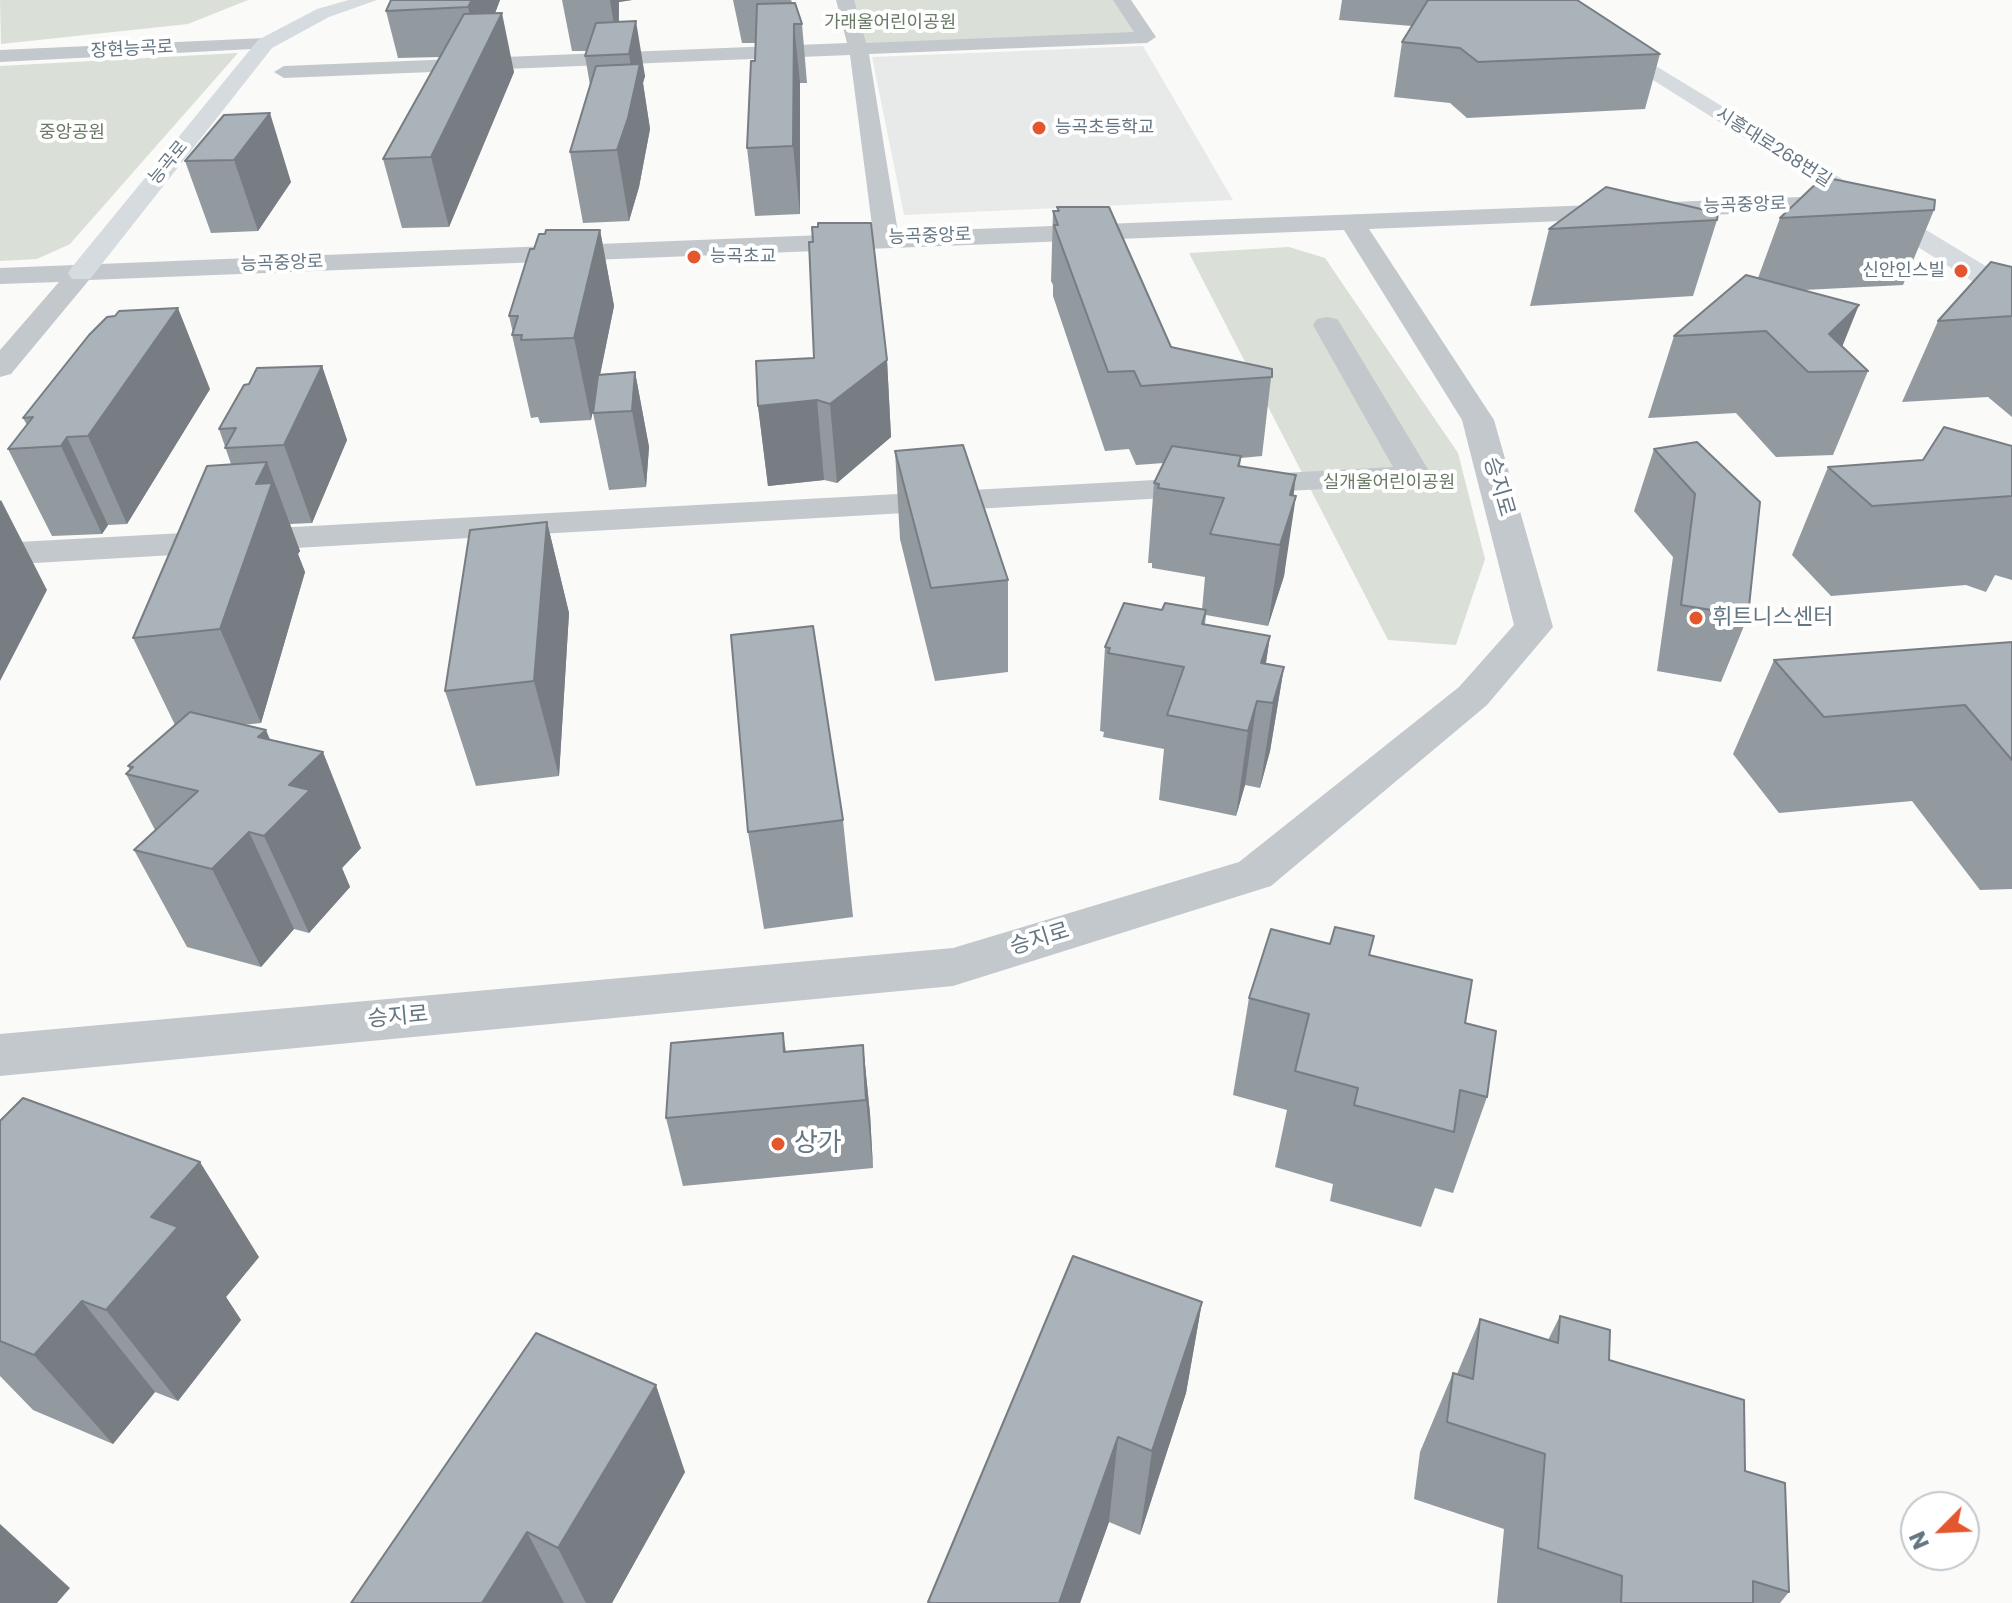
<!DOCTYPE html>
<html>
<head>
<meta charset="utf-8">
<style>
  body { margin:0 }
  #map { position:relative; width:2012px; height:1603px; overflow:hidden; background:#fafaf8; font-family:Poppins,sans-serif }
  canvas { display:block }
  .north { position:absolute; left:1900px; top:1491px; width:80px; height:80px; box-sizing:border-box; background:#fff; border:2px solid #c1c8cd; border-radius:50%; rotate:246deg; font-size:22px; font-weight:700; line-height:32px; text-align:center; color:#657683 }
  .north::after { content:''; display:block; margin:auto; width:28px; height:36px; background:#e4572e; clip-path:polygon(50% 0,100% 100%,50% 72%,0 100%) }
</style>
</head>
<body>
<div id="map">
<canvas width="2012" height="1603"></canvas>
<div class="north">N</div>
</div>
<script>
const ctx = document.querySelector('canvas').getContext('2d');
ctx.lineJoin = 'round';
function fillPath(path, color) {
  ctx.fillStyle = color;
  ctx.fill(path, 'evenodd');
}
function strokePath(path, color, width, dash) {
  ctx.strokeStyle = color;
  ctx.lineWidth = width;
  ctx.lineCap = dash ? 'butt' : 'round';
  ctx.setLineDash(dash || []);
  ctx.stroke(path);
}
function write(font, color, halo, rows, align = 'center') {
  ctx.font = font + ' Poppins,"Noto Sans KR",sans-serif';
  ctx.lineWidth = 8;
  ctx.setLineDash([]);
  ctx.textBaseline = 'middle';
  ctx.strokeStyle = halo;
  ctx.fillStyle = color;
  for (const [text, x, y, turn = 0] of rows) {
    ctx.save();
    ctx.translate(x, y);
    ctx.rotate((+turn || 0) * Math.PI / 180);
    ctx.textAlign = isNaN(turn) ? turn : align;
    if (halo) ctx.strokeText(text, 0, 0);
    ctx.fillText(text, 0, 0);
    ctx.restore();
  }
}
const built = new Path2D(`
  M1143 46 1233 200 904 215 872 57Z`);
const green = new Path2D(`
  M0 0H248L188 24 1 44Z
  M853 0H1116L1141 37 867 49Z
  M238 53 70 244 37 259 0 261V66Z
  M1289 247 1325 258 1458 453 1485 559 1456 645 1388 640 1189 253Z`);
const minor = new Path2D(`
  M836 0H854L866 43 1134 32 1113 0H1131L1156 37 1147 43 869 54 898 232 1852 195 1864 202 1852 209 1369 229 1494 420 1553 627 1487 705 1271 886 953 986 0 1076V1034L953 948 1239 862 1459 687 1514 625 1462 420 1344 230 89 280 11 374 0 377V350L59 282 0 284V268L873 233 850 55 284 78 274 72 284 66 847 43Z
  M265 38 272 40V48L0 62V50Z
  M1327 317 1337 319 1341 325 1432 476 1427 483 0 565V543L1393 467 1313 325 1317 319Z`);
const major = new Path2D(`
  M349 0H377L329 17 272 48 90 279H72L68 273 72 267 258 40 317 9Z
  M1526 0H1547L2012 282V302L2002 300Z`);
const wall = new Path2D(`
  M391 0H500L495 13 514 72 449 227 402 228 383 159 440 57 398 58 386 11Z
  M562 0H632L619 2V22L645 76 643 83 650 129 639 187 629 221 583 223 570 152 590 85 585 56 587 51H572Z
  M733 0H791L802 24 807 83H800V214L755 216 747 148 756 43H742Z
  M1342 0H1577L1660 54 1645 109 1467 118 1450 103 1394 97 1402 42 1412 26 1339 20Z
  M224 115 291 182 258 231 211 233 185 161Z
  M1057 207 1171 347 1272 369 1262 456 1241 458 1240 466 1293 496 1284 576 1268 626 1206 615 1205 624 1270 636 1266 663 1284 667 1270 751 1260 788 1245 785 1236 816 1159 800 1164 749 1103 737 1104 732 1100 731 1105 647 1162 610H1202L1205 577 1152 568V563H1148L1154 483 1164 463 1136 465 1129 449 1105 451 1053 296V285L1051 281 1053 211H1057Z
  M1934 210 1903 285 1804 290 1842 346 1868 371 1833 455 1776 457 1736 413 1648 418 1674 336 1758 278 1780 218Z
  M1717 220 1693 296 1530 306 1549 229Z
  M600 230 614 306 600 374 635 372 649 447 646 487 609 490 593 413 595 399 591 420 540 423 538 417 531 418 512 335 513 333 509 316 534 249Z
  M2012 267V417L1988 397 1902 402 1938 321Z
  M887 360 891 437 837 483 824 480 768 486 758 406Z
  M322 366 347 440 312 523 290 524 300 551 298 554 305 572 261 723 243 725 270 740 361 848 342 868 350 887 309 933 294 929 261 967 187 947 134 850 155 830 126 774 130 770 128 766 175 725 133 638 231 464 219 429 249 384Z
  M210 389 127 524 108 525 102 534 52 536 8 449 27 425 23 418Z
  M1697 442 1748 616 1721 682 1657 671 1673 557 1634 511 1654 449Z
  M2012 446V580L1995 575 1986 592 1966 585 1831 596 1792 555 1828 467 1923 460Z
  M895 451 1008 580V672L935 681 900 539Z
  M547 522 569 613 559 776 476 786 445 691Z
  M2012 642V889L1980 890 1912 801 1779 813 1733 754 1774 660Z
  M843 820 853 917 764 929 748 832Z
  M1369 955 1465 1023 1487 1097 1453 1193 1435 1188 1421 1227 1330 1201 1333 1184 1275 1167 1287 1110 1233 1095 1249 998Z
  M783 1033 786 1051 863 1045 870 1114 873 1168 683 1186 666 1118Z
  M0 1121 259 1257 226 1297 241 1320 178 1401 155 1392 113 1444 33 1410 0 1376Z
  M1202 1302 1186 1393 1140 1535 1109 1522 1080 1603H929L928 1602Z
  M1560 1316 1609 1360 1745 1471 1789 1592 1780 1603H1497L1504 1529 1414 1499 1420 1452 1453 1373 1457 1374 1480 1319 1548 1340Z
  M536 1333 685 1472 612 1603H351Z`);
const shadedWall = new Path2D(`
  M472 0H500L479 55 468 7Z
  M610 0H632L619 2 618 49Z
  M502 13 514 72 449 227 431 157Z
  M636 21 645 76 643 83 650 129 639 187 629 221 617 150 634 89 629 54Z
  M794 24 800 83V214L793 146Z
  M270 113 291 182 258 231 234 160Z
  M600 230 614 306 591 420 574 338Z
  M1859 305 1832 372 1829 334Z
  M178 308 210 389 127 524 88 436Z
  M887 360 891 437 837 483 830 404Z
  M322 366 347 440 312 523 284 445Z
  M635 372 649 447 646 487 632 411Z
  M817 400 824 480 768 486 758 406Z
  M67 437 108 525 102 534 61 446Z
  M267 462 300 551 298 554 305 572 261 723 220 629 256 484Z
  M1296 475 1292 509 1296 496 1284 576 1268 626 1280 545 1290 495Z
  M1 500 47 590 0 681V501Z
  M547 522 569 613 559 776 534 681Z
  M1270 636 1260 701H1257L1245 785 1236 816 1248 731 1261 663Z
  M1284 667 1270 751 1260 788 1273 703Z
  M266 730 289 784 323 752 361 848 342 868 350 887 309 933 264 836 258 737Z
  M249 832 294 929 261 967 212 869Z
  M863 1045 870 1114 873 1168 866 1100Z
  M200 1162 259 1257 226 1297 241 1320 178 1401 106 1310 151 1217Z
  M82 1301 155 1392 113 1444 34 1355Z
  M1202 1302 1186 1393 1140 1535 1152 1451Z
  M656 1385 685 1472 612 1603H586L558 1548Z
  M1118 1437 1109 1522 1080 1603H1059Z
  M0 1524 70 1588 57 1603H0Z
  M527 1532 564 1603H482Z`);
const building = new Path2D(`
  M391 0H472L468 7 386 11Z
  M1428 0H1577L1660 54 1478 62 1460 48 1402 42Z
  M795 3 802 24H794L793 146 747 148 751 61H755L757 4Z
  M502 13 431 157 383 159 464 14Z
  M636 21 629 54 585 56 596 23Z
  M640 64 628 118 617 150 570 152 596 66Z
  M270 113 234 160 185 161 224 115Z
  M1823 177 1935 200 1934 210 1780 218Z
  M1606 187 1718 213 1717 220 1549 229Z
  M1057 207H1109L1171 347 1272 369V377L1141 386 1134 371 1108 372 1054 225H1058L1053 211H1059Z
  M818 223H871L887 360 830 404 817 400 758 406 756 361 814 358 809 242H813L812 227H818Z
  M546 230H600L574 338 521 340 522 335H512L518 316H509L530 249H534L539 234H545Z
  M1991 262 2012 267V316L1938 321Z
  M1746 275 1859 305 1829 334 1868 371 1808 372 1766 331 1674 336Z
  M178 308 88 436 67 437 61 446 8 449 33 417 23 418 89 335 107 317 115 316 119 311Z
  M322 366 284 445 225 448 236 428 219 429 244 385 249 384 257 368Z
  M635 372 632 411 593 413 598 375Z
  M1944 427 2012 446V496L1872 506 1828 467 1923 460Z
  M1697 442 1760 502 1748 616 1681 605 1695 494 1654 449Z
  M963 445 1008 580 931 588 895 451Z
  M1172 446 1241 456 1238 466 1296 475 1290 495 1296 496 1280 545 1210 534 1224 498 1158 488 1159 484 1154 483Z
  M267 462 256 484 272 483 220 629 133 638 207 466Z
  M547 522 534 681 445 691 470 530Z
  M1124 603 1162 610 1165 603 1206 610 1202 624 1270 636 1261 663 1284 667 1273 703 1257 701 1248 731 1167 715 1184 667 1108 653 1110 648 1105 647Z
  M813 626 843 820 748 832 731 635Z
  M2012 642V760L1965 705 1824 717 1774 660Z
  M190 712 266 730 258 737 323 752 289 785 310 790 264 836 249 832 212 869 134 850 198 791 126 774 133 767 128 766Z
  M1335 927 1374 936 1369 955 1472 980 1465 1023 1496 1031 1487 1097 1460 1090 1454 1132 1354 1105 1358 1088 1295 1071 1309 1014 1249 998 1271 929 1330 944Z
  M783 1033 784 1052 863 1045 866 1100 666 1118 671 1043Z
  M23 1098 200 1162 151 1217 178 1227 106 1310 82 1301 34 1355 0 1341V1121Z
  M1073 1256 1202 1302 1152 1451 1118 1437 1059 1603H932L928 1602Z
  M1560 1316 1610 1330 1609 1360 1744 1400 1745 1471 1785 1483 1789 1592 1753 1581V1603H1621L1622 1576 1538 1548 1545 1454 1447 1422 1453 1373 1473 1379 1480 1319 1558 1343Z
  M536 1333 656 1385 558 1548 527 1532 482 1603H351Z`);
const markers = [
  [1039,128,8,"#e4572e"],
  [694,257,8,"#e4572e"],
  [1961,271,8,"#e4572e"],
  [1696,618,8,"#e4572e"],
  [778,1144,8,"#e4572e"]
];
const farParknames = [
  ["가래울어린이공원",890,23],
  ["중앙공원",72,133],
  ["실개울어린이공원",1389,483]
];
const farStreetnames = [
  ["장현능곡로",132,50,-3],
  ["시흥대로268번길",1773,148,32],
  ["능곡로",169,163,-51],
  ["능곡중앙로",1745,206,-2],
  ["능곡중앙로",930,237,-2],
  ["능곡중앙로",282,264,-2]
];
const farPoinames = [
  ["능곡초등학교",1055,128],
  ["능곡초교",710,257],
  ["신안인스빌",1945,271,"right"]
];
const streetNames = [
  ["승지로",1498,487,74],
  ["승지로",1040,940,-17],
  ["승지로",398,1018,-5]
];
const poiNames = [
  ["휘트니스센터",1712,618]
];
const nearPoinames = [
  ["상가",794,1144]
];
fillPath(built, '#e8e9e9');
fillPath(green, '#dadfd7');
fillPath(minor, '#c3c8cc');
fillPath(major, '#d6dbdf');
fillPath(wall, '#929a9f');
fillPath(shadedWall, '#777d82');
fillPath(building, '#aab3b9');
strokePath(building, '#777d82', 2);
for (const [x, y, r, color] of markers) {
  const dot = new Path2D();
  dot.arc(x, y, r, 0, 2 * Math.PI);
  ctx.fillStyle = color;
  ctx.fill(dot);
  strokePath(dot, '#fff', 3);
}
write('18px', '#687a64', '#fff', farParknames);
write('18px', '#657683', '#fff', farStreetnames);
write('18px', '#657683', '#fff', farPoinames, 'left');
write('22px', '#657683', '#fff', streetNames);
write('22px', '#657683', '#fff', poiNames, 'left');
write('26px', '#657683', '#fff', nearPoinames, 'left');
</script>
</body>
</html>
